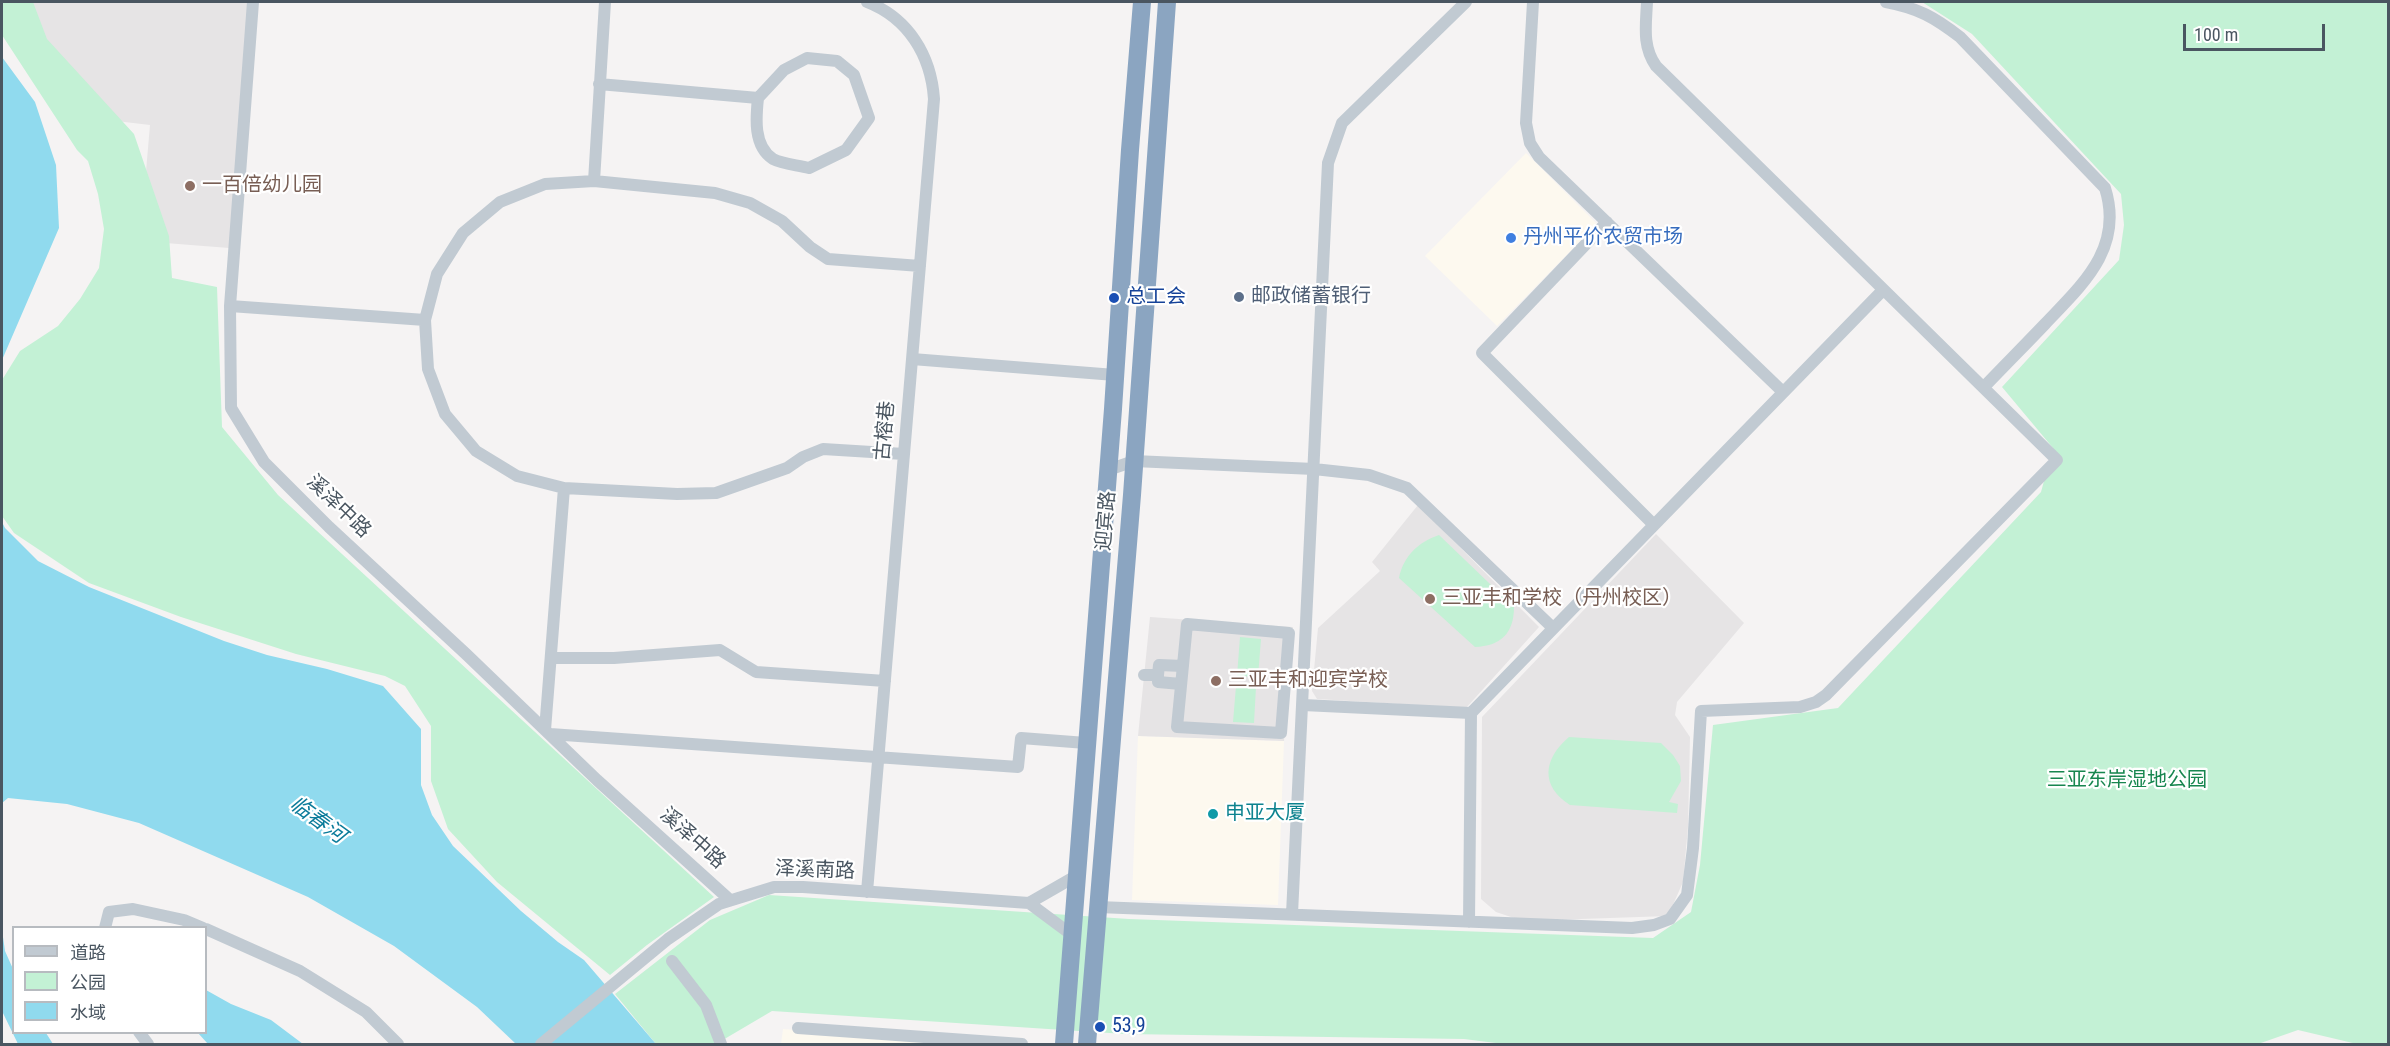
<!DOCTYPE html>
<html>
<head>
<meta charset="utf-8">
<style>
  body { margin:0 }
  #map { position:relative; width:2390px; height:1046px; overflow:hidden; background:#f5f3f3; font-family:"Roboto Condensed","Noto Sans SC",sans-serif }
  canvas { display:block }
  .frame { position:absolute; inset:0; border:3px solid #4a5661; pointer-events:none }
  .legend { position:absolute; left:12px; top:926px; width:195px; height:108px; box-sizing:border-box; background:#fff; border:2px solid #b7bbc0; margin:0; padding:8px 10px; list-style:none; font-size:18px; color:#4a5661 }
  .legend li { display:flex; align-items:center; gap:12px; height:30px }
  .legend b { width:30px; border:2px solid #b7bbc0 }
  .scale { position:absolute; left:2183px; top:24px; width:142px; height:27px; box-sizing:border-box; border:3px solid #4a5661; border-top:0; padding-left:8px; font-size:18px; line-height:21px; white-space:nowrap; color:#4a5661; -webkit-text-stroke:4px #fff; paint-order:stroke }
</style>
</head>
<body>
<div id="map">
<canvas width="2390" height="1046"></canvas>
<div class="frame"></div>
<ul class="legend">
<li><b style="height:8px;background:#c1cad2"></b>道路</li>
<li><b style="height:16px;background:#c3f1d5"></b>公园</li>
<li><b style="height:16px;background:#90daee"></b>水域</li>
</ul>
<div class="scale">100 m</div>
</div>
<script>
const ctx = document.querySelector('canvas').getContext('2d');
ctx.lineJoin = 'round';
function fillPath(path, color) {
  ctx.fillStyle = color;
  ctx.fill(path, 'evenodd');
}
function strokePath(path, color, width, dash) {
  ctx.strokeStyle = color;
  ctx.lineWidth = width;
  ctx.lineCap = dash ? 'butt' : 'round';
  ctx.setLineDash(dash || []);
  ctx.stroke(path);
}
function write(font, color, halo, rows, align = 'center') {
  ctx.font = font + ' "Roboto Condensed","Noto Sans SC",sans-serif';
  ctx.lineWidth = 4.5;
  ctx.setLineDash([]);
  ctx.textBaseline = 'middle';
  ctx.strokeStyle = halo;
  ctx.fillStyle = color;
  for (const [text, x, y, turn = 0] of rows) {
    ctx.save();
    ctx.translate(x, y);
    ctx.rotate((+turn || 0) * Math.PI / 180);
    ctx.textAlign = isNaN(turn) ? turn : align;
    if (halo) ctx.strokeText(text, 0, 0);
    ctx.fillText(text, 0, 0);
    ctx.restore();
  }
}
const commercial = new Path2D(`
  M1526 153 1597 224 1497 326 1425 256Z
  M1138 736 1284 741 1278 905 1132 900Z
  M783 1029 970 1044H781Z`);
const education = new Path2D(`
  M11 2H252L229 248 140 241 150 125 91 118Z
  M1418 505 1539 627 1466 708 1317 699 1312 691 1318 628 1380 571 1372 562Z
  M1656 534 1744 623 1677 702 1675 715 1690 737 1688 827 1683 882 1668 916 1523 921 1496 912 1481 899 1482 717Z
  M1150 617 1293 627 1284 741 1138 736Z`);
const green = new Path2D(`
  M2 2H33L47 39 134 134 169 236 172 278 217 287 222 427 278 495 714 897 647 945 610 975 497 882 448 829 431 781V726L405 686 385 676 296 654 181 617 89 583 14 533 2 516V380L20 351 58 326 80 299 99 268 104 229 98 194 88 161 77 150 2 35Z
  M1922 2H2388V1044H2357L2298 1030 2258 1044H1504L1464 1039 1125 1034 772 1011 716 1044H656L615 994 710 920 769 895 1129 919 1653 938 1691 912 1700 865 1713 725 1838 708 2041 492 2053 448 2002 387 2119 260 2124 225 2121 194 1972 34Z
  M1439 535 1514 607C1514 634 1500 646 1475 647L1399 578C1403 557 1418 542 1439 535Z
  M1240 637 1261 639 1258 677 1237 676Z
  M1236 686 1256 687 1254 723 1233 722Z
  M1569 737 1661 743 1673 755 1680 766 1681 781 1669 802 1678 804 1677 813 1570 805C1540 786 1543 759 1569 737Z`);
const water = new Path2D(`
  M2 57 35 102 56 165 59 228 2 360Z
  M2 522 5 528 38 561 89 587 224 641 267 655 327 669 383 686 421 729V785L432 815 453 846 521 911 558 942 584 960 656 1044H516L477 1007 394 946 308 897 139 823 67 804 8 798 2 803Z
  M2 930 5 951 13 969 14 1032 46 1033 53 1044H18L2 1011Z
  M206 990 231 1004 271 1020 303 1044H208L198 1033 206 1032Z`);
const minor = new Path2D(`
  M253 2 230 306 231 408 264 462 329 527 466 654 597 780 730 900
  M1533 2 1526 123 1530 143 1539 157 1783 392
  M1886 2C1918 8 1934 17 1960 37L2105 188C2124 248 2083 284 2045 324 2025 345 2004 366 1984 387
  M599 84 758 98 784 70 807 58 837 61 854 75 869 118 846 150 809 168C798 165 782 164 773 159 753 146 756 117 758 98
  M594 181 605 2
  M1607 222 1482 353 1654 525
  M230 306 425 320
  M912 359 1115 375
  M904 454 823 449 803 457 787 468 716 493 677 494 564 488 517 476 476 451 445 414 428 369 425 320 437 274 463 233 500 202 545 184 594 181 715 193 750 203 782 221 810 247 828 259 920 266
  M1108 470 1134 461 1314 469 1369 475 1407 488 1553 628
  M1187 624 1289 633 1281 733 1177 727Z
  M551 658H614L720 650 756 672 885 681
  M1144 675H1158V682L1181 684
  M1158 675 1159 665 1183 666
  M1303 705 1471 713
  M545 730 564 488
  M550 734 1018 767 1021 738 1086 743
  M867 892 934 99C931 55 908 18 867 2
  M1098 907 1632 928 1654 925 1670 919 1687 895 1693 848 1701 711 1800 707 1816 702 1826 695 2057 460 1656 66C1642 46 1646 25 1647 2
  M1292 914 1328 163 1342 123 1466 2
  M1469 922 1471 713 1883 290
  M105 928 109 912 133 909 184 920 203 928
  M206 929 300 971 366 1012 398 1044
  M1072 935 1029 903 1076 876
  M672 961 706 1005 721 1044
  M798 1028 1022 1044
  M139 1032 148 1044
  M541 1044 668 939 719 904 774 887H803L1029 903`);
const highway = new Path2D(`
  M1064 1044 1113 409 1130 150 1142 2
  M1087 1044 1132 495 1167 2`);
const markers = [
  [190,186,6,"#8d6e63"],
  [1511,238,6,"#3f7fe0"],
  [1239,297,6,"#5c6f8a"],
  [1114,298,6,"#1a4fb4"],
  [1430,599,6,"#8d6e63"],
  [1216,681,6,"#8d6e63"],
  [1213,814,6,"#0f9aa8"],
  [1100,1027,6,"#1a4fb4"]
];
const educationNames = [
  ["一百倍幼儿园",202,186],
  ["三亚丰和学校（丹州校区）",1442,599],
  ["三亚丰和迎宾学校",1228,681]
];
const shopNames = [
  ["丹州平价农贸市场",1523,238]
];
const serviceNames = [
  ["邮政储蓄银行",1251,297]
];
const transitNames = [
  ["总工会",1126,298],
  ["53,9",1112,1027]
];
const streetNames = [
  ["古榕巷",886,431,-85],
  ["溪泽中路",338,507,44],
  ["迎宾路",1107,521,-85],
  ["溪泽中路",692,839,42],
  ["泽溪南路",815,871,2]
];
const parkNames = [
  ["三亚东岸湿地公园",2127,781]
];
const cultureNames = [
  ["申亚大厦",1225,814]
];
const waterNames = [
  ["临春河",317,821,36]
];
fillPath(commercial, '#fdf9ef');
fillPath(education, '#e6e4e5');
fillPath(green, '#c3f1d5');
fillPath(water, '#90daee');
strokePath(minor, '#c1cad2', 12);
strokePath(highway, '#8ba5c1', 18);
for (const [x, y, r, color] of markers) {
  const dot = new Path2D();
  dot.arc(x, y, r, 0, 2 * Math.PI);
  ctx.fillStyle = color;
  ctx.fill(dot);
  strokePath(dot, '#fff', 2);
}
write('20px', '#785e54', '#fff', educationNames, 'left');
write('20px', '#366cbe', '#fff', shopNames, 'left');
write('20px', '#4e5e75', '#fff', serviceNames, 'left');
write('20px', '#164399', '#fff', transitNames, 'left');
write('20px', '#4a5661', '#fff', streetNames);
write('20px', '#17864f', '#fff', parkNames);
write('20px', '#0d838f', '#fff', cultureNames, 'left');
write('italic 21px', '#0c7c9b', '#fff', waterNames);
</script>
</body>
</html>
